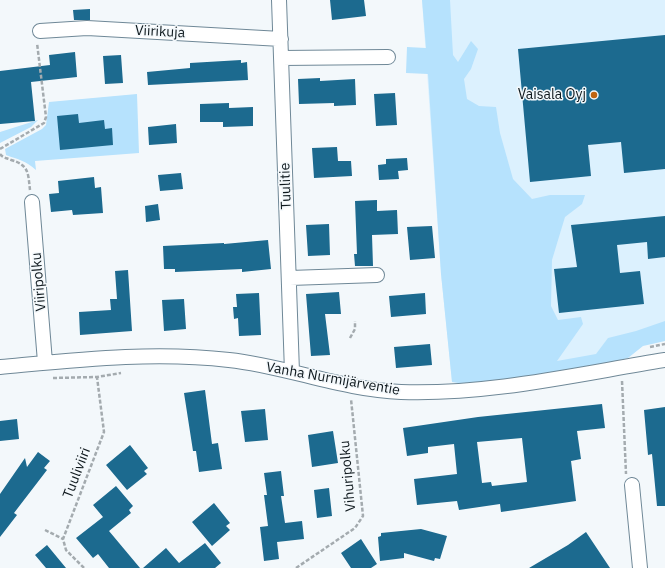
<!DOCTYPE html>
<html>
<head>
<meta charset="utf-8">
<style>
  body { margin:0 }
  canvas { display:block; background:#f3f8fb }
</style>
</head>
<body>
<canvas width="665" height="568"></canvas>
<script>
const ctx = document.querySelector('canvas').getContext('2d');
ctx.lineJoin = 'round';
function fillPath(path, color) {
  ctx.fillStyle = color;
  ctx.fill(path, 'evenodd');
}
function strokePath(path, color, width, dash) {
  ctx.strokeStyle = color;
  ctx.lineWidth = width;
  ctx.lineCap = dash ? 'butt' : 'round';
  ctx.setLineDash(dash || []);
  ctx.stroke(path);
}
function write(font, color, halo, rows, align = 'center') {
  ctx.font = font + ' "IBM Plex Sans",sans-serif';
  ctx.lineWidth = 3;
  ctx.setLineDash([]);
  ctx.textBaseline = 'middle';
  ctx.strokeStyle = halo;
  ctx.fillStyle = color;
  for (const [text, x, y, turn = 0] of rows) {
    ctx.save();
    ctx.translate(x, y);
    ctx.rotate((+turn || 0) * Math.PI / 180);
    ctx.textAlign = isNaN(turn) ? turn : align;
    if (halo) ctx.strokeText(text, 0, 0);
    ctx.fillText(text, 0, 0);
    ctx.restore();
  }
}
const built = new Path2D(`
  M422 0H665V336L650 338 621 357 452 382 441 274Z`);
const green = new Path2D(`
  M422 0H450L453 55 458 62 471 41 478 49 471 69 464 79 467 99 479 106 496 107 500 133 513 179 532 199 550 195H585L582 204 565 217 552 260 551 306 558 320 581 317 583 324 557 361 596 354 608 338 636 331 665 321V341L643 346 628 358 609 363 522 378 464 384 452 382 441 274 428 74 406 73 407 47 426 48Z
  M137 94 139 153 35 161 36 170C25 160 19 160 6 155L5 149 42 129 46 125 49 102Z
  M38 120 31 127 0 143V132Z`);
const building = new Path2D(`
  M330 0H364L366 16 332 20Z
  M90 9V20H74L73 10Z
  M665 35V169L624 173 621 142 588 145 591 176 530 182 518 49Z
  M75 52 77 77 31 82 35 121 0 124V71L50 65 49 55Z
  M121 55 123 83 105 84 103 56Z
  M241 60V63L247 62 248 80 148 85 147 72 190 68V63Z
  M320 78V81L355 79 356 105 334 106V103L299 104 298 79Z
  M395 93 397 125 376 126 374 94Z
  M229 103V108L253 107V126L223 127V122H200V104Z
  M78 114 79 123 104 120 105 129 112 128 113 145 60 150 57 116Z
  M176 124 177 143 149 145 148 127Z
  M337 147 338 161H351L352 176 314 178 312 148Z
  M407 158 408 170 398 171 399 179 379 180 378 165 386 164V159Z
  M181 173 183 189 160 191 158 175Z
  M94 177 95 188 101 187 103 213 73 215 72 210 51 212 49 194 59 193 58 181Z
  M377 200V211L397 210 398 234 372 235 373 266H355L354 254H357L355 201Z
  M158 204 160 220 146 222 145 206Z
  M665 216V257L648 259 647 242 617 245 620 273 640 271 644 304 559 313 554 269 577 267 571 225Z
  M329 224 330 255 308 256 306 225Z
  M432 226 435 258 410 260 407 227Z
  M268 240 271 269 242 272V269L175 272V269H164L163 246 224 243V244Z
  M128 270 132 331 80 335 79 312 111 310 110 299H117L115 271Z
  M339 292 341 314H325L330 355 311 356 306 294Z
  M259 293 261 335 239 336 238 318 234 319 233 307H237L236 294Z
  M425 293 426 314 391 317 389 296Z
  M184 299 186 329 164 331 162 300Z
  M430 344 432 365 396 368 394 347Z
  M205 390 212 444 218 443 222 469 199 472 196 451H193L184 393Z
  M602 404 605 428 577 431 581 459 571 461 576 501 501 512 500 504 459 510 457 501 417 505 414 479 457 474 454 444 428 447V453L407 456 403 428 478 417ZM522 438 527 482 492 486 491 482 482 483 477 442Z
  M665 407V506H657L652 454 648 455 644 410Z
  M265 409 268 440 245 442 241 411Z
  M17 419 19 439 0 441V421Z
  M333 431 338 463 312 467 308 435Z
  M130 445 148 468 144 471 147 474 127 490 106 465Z
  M38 452 50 461 44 468 47 470 14 513 17 515 0 537V494L25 458 27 467Z
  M281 471 284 496H281L285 523 302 521 304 539 277 542 279 559 264 561 260 527 268 526 264 495H267L264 473Z
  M116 486 133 506 129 510 131 513 109 531 140 568H109L98 554 93 558 76 538 103 517 93 505Z
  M329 488 332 516 317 518 314 490Z
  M214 503 230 523 226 526 230 530 212 546 192 522Z
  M421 529 447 536 440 559 435 558 434 561 404 553V558L380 561 378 537 381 536V533Z
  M586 532 610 568H529L568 545Z
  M361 539 377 564 371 568H351L341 553Z
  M205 543 221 563 215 568H143L166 548 179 563Z
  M47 545 66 568H46L35 555Z`);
const path = new Path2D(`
  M0 149 44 123 46 117 37 43
  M0 154C3 158 7 158 11 160 29 165 28 173 30 190
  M350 338 355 329V321
  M650 347 665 344
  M53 378 97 377 121 373
  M622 381 626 474
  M45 530 63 539
  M84 568 66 550 63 539 104 432 97 377
  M296 568 355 528 363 516 351 399`);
const minor = new Path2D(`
  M279 0 292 372
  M40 31 87 28 281 39
  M281 58 388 57
  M32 202 45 362
  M290 278 377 275
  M0 367C76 360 152 351 229 360 286 366 343 390 401 392 489 395 578 374 665 360
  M632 485 640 568`);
const markers = [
  [594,95,4,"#bf6410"]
];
const streetNames = [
  ["Viirikuja",160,32,3],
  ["Tuulitie",286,186,-92],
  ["Viiripolku",39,282,-95],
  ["Vanha Nurmijärventie",333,379,10],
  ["Tuuliviiri",77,473,-69],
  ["Vihuripolku",348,476,-95]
];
const poiNames = [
  ["Vaisala Oyj",586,95]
];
fillPath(built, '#dcf1fe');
fillPath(green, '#b6e2fd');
fillPath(building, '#1c6a8f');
strokePath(minor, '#6f8897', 16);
strokePath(path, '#a4abaf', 2.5, [4, 2]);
strokePath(minor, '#fff', 14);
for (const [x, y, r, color] of markers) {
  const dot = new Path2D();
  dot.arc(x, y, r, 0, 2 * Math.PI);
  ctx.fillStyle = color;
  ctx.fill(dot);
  strokePath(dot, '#f3f8fb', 1.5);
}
write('14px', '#0e181d', '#f3f8fb', streetNames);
write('14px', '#0e181d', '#f3f8fb', poiNames, 'right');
</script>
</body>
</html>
